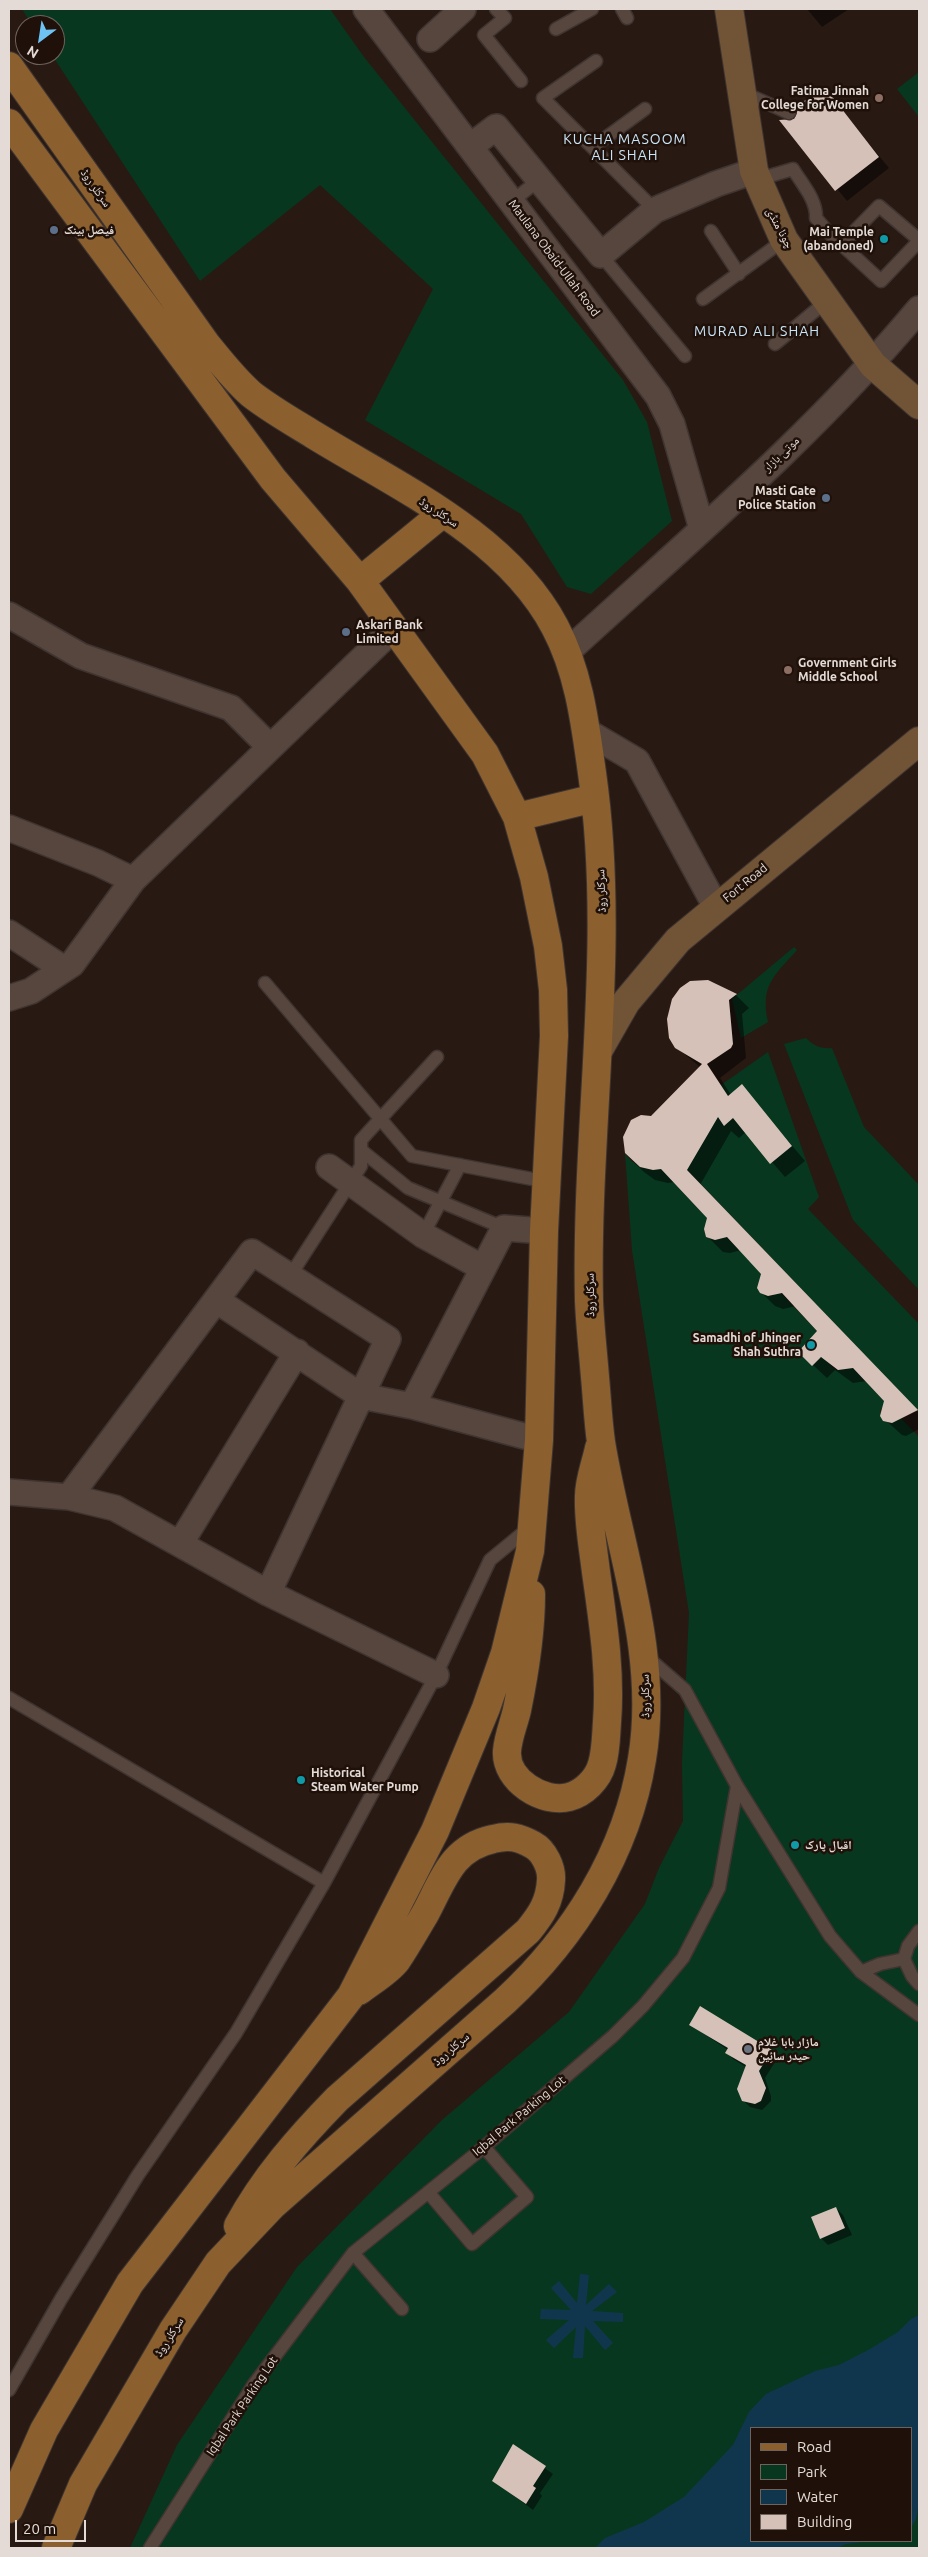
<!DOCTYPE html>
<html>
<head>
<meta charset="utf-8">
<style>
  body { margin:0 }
  #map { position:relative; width:928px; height:2557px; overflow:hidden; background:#281a13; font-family:Ubuntu,sans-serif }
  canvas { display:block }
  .frame { position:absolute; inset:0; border:10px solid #e5dbd6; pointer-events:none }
  .legend { position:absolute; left:750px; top:2427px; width:162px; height:115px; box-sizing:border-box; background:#1f110a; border:1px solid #6e625c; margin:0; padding:6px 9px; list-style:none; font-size:15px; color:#e5dbd6 }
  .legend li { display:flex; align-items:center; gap:10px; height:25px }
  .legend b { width:25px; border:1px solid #6e625c }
  .north { position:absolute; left:15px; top:15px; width:50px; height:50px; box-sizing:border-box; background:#1f110a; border:1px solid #6e625c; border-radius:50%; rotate:211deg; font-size:14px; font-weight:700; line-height:20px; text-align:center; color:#e5dbd6 }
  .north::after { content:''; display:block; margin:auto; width:18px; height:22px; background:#6ec2f3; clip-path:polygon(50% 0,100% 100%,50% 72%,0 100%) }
  .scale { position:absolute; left:15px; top:2520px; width:71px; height:22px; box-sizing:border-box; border:2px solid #e5dbd6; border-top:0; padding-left:6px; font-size:15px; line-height:18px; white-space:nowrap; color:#e5dbd6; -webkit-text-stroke:4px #1f110a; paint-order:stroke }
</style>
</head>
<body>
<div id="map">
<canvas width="928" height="2557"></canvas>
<div class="frame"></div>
<ul class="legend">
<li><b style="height:6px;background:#8b602e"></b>Road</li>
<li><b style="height:14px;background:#08371f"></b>Park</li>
<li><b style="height:14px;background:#10364e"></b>Water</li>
<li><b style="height:14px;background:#d5c1b7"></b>Building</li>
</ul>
<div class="north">N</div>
<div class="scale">20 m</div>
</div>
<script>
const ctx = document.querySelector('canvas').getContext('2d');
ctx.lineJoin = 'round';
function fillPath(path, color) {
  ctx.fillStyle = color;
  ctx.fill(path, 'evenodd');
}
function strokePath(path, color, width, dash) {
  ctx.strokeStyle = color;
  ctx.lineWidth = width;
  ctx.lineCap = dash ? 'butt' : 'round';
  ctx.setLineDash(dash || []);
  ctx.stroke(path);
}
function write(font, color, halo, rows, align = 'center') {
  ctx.font = font + ' Ubuntu,"Noto Naskh Arabic",sans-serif';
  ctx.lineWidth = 5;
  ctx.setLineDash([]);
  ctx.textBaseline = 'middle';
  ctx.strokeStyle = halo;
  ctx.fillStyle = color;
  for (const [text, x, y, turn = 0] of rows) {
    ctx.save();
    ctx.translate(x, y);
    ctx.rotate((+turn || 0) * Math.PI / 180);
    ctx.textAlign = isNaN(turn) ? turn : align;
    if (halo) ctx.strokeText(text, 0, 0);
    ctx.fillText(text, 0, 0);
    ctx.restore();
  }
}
const green = new Path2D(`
  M22 9H330L364 57 623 380 647 422 672 521 591 594 567 587 521 514 365 420 433 289 320 185 200 281 52 55H55V25H32Z
  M919 72V117L897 89Z
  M794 947 797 950C774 976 760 985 768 1022L741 1038 732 999Z
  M806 1038C814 1046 820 1049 832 1048L864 1127 919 1185V1290L853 1220 784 1044Z
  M768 1052 819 1197 808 1209 919 1324V1412L675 1157 721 1085Z
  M625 1153C633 1166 646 1171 661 1169L710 1221 704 1229 706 1237 715 1240 723 1233 765 1277 760 1293 768 1296 774 1295 777 1289 836 1351 829 1362C833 1372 843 1372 848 1363L887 1404 880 1410 883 1421 892 1423 899 1416 919 1437V2548H130L177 2445 297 2267 442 2120 569 2012 645 1904 659 1868 683 1821 682 1762 689 1613 632 1250ZM752 2428H912V2541H752Z`);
const water = new Path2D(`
  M580 2274 589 2275 586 2305 609 2284 617 2292 592 2311 623 2313V2322L593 2321 613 2343 605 2350 585 2326 583 2358H573L576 2327 554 2348 546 2340 569 2320 540 2319 541 2309 571 2310 551 2288 559 2281 577 2303Z
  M919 2315V2502L916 2519 912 2526V2428H752V2541H870L846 2544 837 2548H595L605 2538 644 2522 684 2497 733 2445 749 2412 766 2394 815 2371 839 2365 870 2349 898 2332 911 2319Z`);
const shadow = new Path2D(`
  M807 9H849L822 27Z
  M823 88 889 168 847 201 782 121 795 120Z
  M699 981 713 982 736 995 749 1008 742 1014 746 1058 720 1078 731 1095 742 1086 805 1161 785 1177 746 1132 739 1138 731 1131 700 1185 919 1413V1429L906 1436 902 1435 881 1416 886 1401 867 1381 853 1383 835 1370 827 1378 799 1352 819 1331 796 1306 783 1309 775 1306 761 1292 763 1273 741 1250 730 1253 723 1252 709 1238V1217L675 1182 668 1183 655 1180 644 1172 630 1158 624 1146 627 1128 632 1121 652 1117 700 1067 676 1047Z
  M701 2008 772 2051 778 2057 765 2078 771 2096V2101L762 2110 750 2107 743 2100 746 2067 733 2059 727 2053 728 2050 691 2025Z
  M836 2208 843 2215 852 2235 828 2245 821 2238Z
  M514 2446 553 2474 540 2493 542 2496 533 2510 494 2481Z`);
const building = new Path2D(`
  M824 86 879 157 835 191 779 120 794 119 797 113 795 108Z
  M708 980 737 994 729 1000 733 1044 731 1048 707 1064 728 1096 742 1084 792 1146 770 1164 733 1118 724 1126 718 1117 687 1170 918 1410 892 1423 883 1421 880 1416 884 1401 853 1368 838 1370 821 1357 812 1366 798 1352 817 1331 782 1293 768 1296 760 1293 757 1288 761 1274 727 1237 715 1240 706 1237 704 1229 707 1218 661 1169 653 1170 640 1167 625 1153 623 1137 631 1120 641 1115 651 1116 702 1064 675 1048 669 1038 667 1019 672 999 680 988 690 981Z
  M700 2006 772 2050 759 2071 766 2088 761 2101 755 2104 742 2101 737 2089 746 2065 725 2053 728 2048 689 2025Z
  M836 2207 845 2228 820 2239 811 2217Z
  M513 2444 546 2466 533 2486 536 2488 526 2504 492 2481Z`);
const lane = new Path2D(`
  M496 9 505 18 484 35 521 81
  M622 9 627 18
  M556 29 592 9
  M596 61 543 98 655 210
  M742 92 789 113
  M593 147 645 109
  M756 180 793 169C802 184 817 200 816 218L827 231 881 281 919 241
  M516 198 539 180
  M711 231 739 274
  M842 244 879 206 919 240
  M601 255 685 356
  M703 299 784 240
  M775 344 828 300
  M265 983 412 1156 548 1182
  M361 1150 408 1188 504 1228
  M423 1235 460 1165
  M290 1276 361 1166V1140L437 1057
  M646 1656 685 1690 737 1786 830 1936 861 1972 919 2015
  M9 1698 324 1883
  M919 1931 908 1946 904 1959 912 1976 919 1984
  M861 1972 880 1964 904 1959
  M428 2192 472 2244 527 2197 484 2147
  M353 2253 402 2309
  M9 2390 61 2299 138 2175 236 2033 324 1883 436 1675 490 1560 530 1527
  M150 2548 254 2384 353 2253 484 2147 613 2036 643 2006 683 1958 719 1888 737 1786`);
const street = new Path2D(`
  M366 9 658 396 672 424 702 529
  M430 39 463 9
  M475 143 496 127 601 255 655 210 716 184 754 171
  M9 615 81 656 231 708 269 746
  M567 652C687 542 814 435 919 309
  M586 731 637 761 716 907
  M9 828 98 863 133 880 394 628
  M9 933 64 969
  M9 998 31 991 72 964 133 880
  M329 1167 423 1235 483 1268
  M216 1300 361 1396 412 1406 539 1440
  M412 1406 504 1228 544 1231
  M9 1492 69 1497 115 1508 268 1593 436 1675
  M69 1497 252 1252 388 1339 268 1593
  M180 1544 297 1352`);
const secondary = new Path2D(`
  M729 9 754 171 784 240 873 365 919 405
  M598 1051 626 1002 678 940 919 741`);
const primary = new Path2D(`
  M9 66 207 345C221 362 234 379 251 394 270 409 293 422 314 435 399 487 507 536 555 627 579 672 585 723 592 773 617 948 585 1125 589 1301 590 1326 593 1352 595 1377 597 1398 598 1421 601 1442 618 1547 660 1652 642 1759 627 1853 574 1937 505 2001L272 2206 218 2263 173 2330 83 2484 56 2548
  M9 123 273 479 360 581 485 754 517 817 534 877 548 946 553 990 554 1036 544 1231 539 1440 530 1551 505 1653 486 1708 435 1831 351 1996 130 2283 44 2430 9 2509
  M360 581 443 513
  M517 817 595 798
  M531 1594C531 1633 525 1671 517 1710 514 1723 508 1737 507 1751 505 1780 543 1804 569 1797 584 1793 598 1779 602 1764 606 1751 606 1736 607 1722 611 1672 603 1622 596 1572 593 1547 588 1521 589 1496 589 1480 596 1463 599 1448
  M238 2226C264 2178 299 2138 337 2099L528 1931C541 1915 550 1902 551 1880 552 1868 544 1851 533 1845 519 1837 509 1835 493 1839 451 1848 443 1881 425 1914 416 1929 407 1945 397 1960 388 1972 370 1982 359 1991`);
const markers = [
  [879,98,5,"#8d6e63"],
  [54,230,5,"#5c6f8a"],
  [884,239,5,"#0f9aa8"],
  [826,498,5,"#5c6f8a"],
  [346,632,5,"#5c6f8a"],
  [788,670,5,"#8d6e63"],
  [811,1345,5,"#0f9aa8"],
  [301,1780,5,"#0f9aa8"],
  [795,1845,5,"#0f9aa8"],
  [748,2049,5,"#6b7280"]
];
const poiNames = [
  ["Fatima Jinnah",869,91,"right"],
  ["College for Women",869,105,"right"],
  ["فیصل بینک",64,230],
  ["Mai Temple",874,232,"right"],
  ["(abandoned)",874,246,"right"],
  ["Masti Gate",816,491,"right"],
  ["Police Station",816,505,"right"],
  ["Askari Bank",356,625],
  ["Limited",356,639],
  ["Government Girls",798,663],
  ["Middle School",798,677],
  ["Samadhi of Jhinger",801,1338,"right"],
  ["Shah Suthra",801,1352,"right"],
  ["Historical",311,1773],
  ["Steam Water Pump",311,1787],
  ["اقبال پارک",805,1845],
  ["مازار بابا غلام",758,2042],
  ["حیدر سائِین",758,2056]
];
const streetNames = [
  ["سرکلر روڈ",96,188,55],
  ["چونا منڈی",780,228,62],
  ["Maulana Obaid-Ullah Road",554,258,53],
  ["موتی بازار",781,454,-44],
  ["سرکلر روڈ",439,512,33],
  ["Fort Road",745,883,-39],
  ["سرکلر روڈ",601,891,-92],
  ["سرکلر روڈ",590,1295,-91],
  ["سرکلر روڈ",645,1696,-91],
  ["سرکلر روڈ",451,2049,-41],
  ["Iqbal Park Parking Lot",519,2116,-40],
  ["سرکلر روڈ",169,2337,-58],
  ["Iqbal Park Parking Lot",242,2406,-56]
];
const neighbourhoodNames = [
  ["KUCHA MASOOM",625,139],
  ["ALI SHAH",625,155],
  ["MURAD ALI SHAH",757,331]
];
fillPath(green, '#08371f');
fillPath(water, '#10364e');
fillPath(shadow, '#0007');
fillPath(building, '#d5c1b7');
strokePath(lane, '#3f3431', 15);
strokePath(street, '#3f3431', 28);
strokePath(secondary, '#3f3431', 30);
strokePath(primary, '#3f3431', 30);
strokePath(lane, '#57463e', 12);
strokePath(street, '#57463e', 25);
strokePath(secondary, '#715336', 28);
strokePath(primary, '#8b602e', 28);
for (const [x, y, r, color] of markers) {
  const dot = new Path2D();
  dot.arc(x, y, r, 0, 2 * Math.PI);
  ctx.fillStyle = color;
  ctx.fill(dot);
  strokePath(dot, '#1f110a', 2);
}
write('bold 12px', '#e5dbd6', '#1f110a', poiNames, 'left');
write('12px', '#e5dbd6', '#1f110a', streetNames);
ctx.letterSpacing = '1px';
write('14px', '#c9e6f8', '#1f110a', neighbourhoodNames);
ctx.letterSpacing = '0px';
</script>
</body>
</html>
